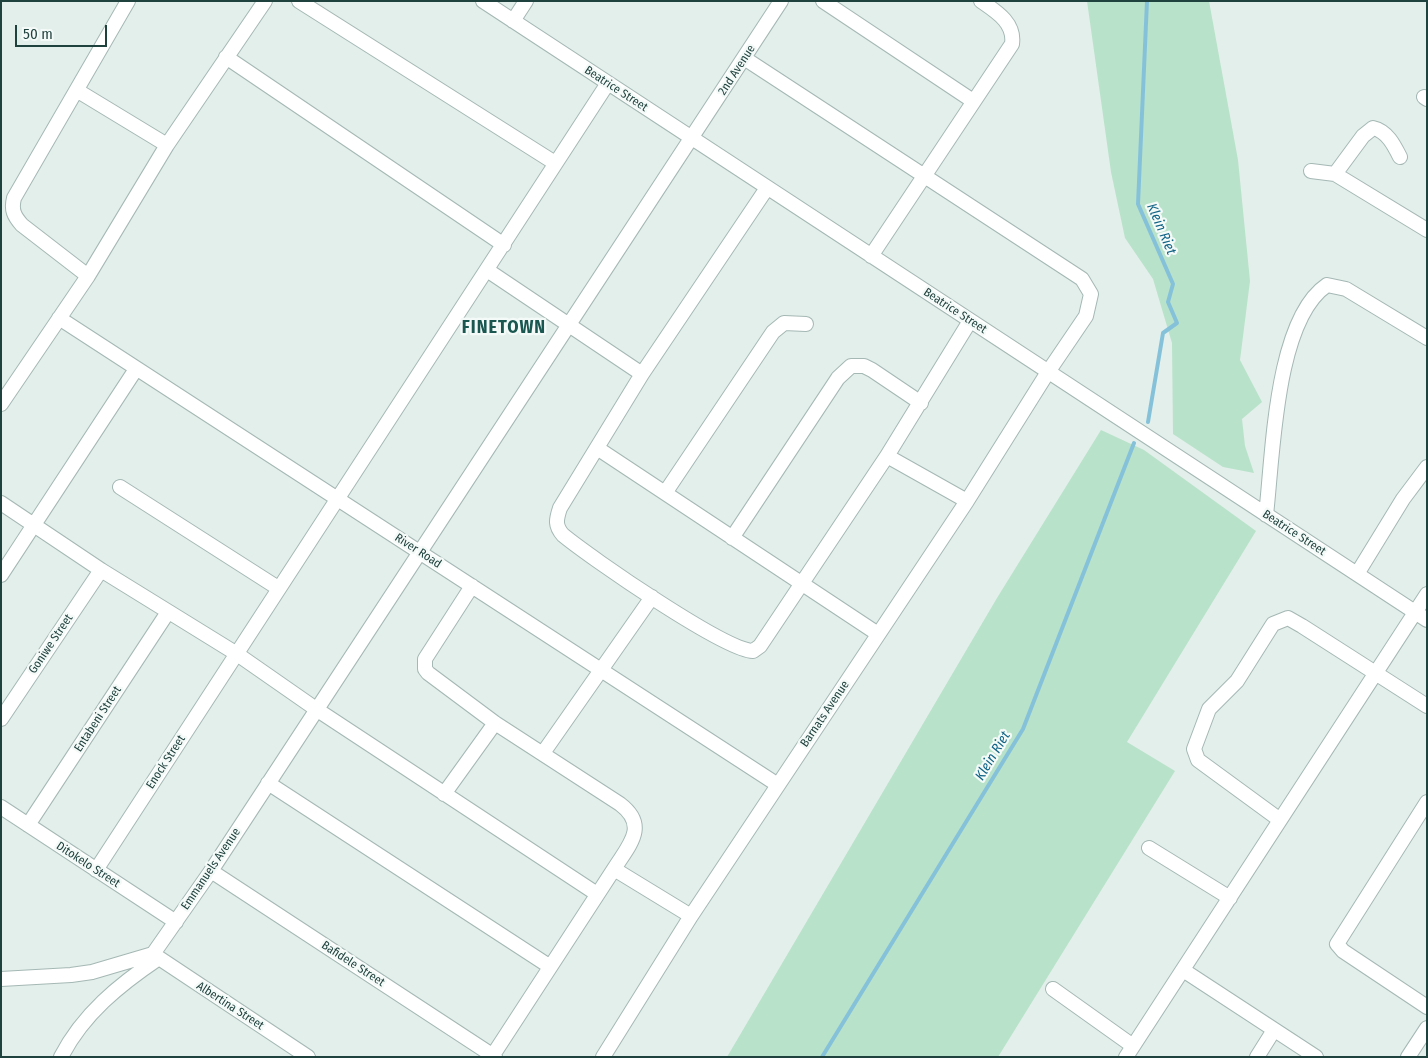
<!DOCTYPE html>
<html>
<head>
<meta charset="utf-8">
<style>
  body { margin:0 }
  #map { position:relative; width:1428px; height:1058px; overflow:hidden; background:#e3efeb; font-family:"Fira Sans Condensed",sans-serif }
  canvas { display:block }
  .frame { position:absolute; inset:0; border:2px solid #20423e; pointer-events:none }
  .scale { position:absolute; left:15px; top:25px; width:92px; height:22px; box-sizing:border-box; border:2px solid #20423e; border-top:0; padding-left:6px; font-size:15px; line-height:18px; white-space:nowrap; color:#20423e; -webkit-text-stroke:4px #f4faf8; paint-order:stroke }
</style>
</head>
<body>
<div id="map">
<canvas width="1428" height="1058"></canvas>
<div class="frame"></div>
<div class="scale">50 m</div>
</div>
<script>
const ctx = document.querySelector('canvas').getContext('2d');
ctx.lineJoin = 'round';
function fillPath(path, color) {
  ctx.fillStyle = color;
  ctx.fill(path, 'evenodd');
}
function strokePath(path, color, width, dash) {
  ctx.strokeStyle = color;
  ctx.lineWidth = width;
  ctx.lineCap = dash ? 'butt' : 'round';
  ctx.setLineDash(dash || []);
  ctx.stroke(path);
}
function write(font, color, halo, rows, align = 'center') {
  ctx.font = font + ' "Fira Sans Condensed",sans-serif';
  ctx.lineWidth = 4.5;
  ctx.setLineDash([]);
  ctx.textBaseline = 'middle';
  ctx.strokeStyle = halo;
  ctx.fillStyle = color;
  for (const [text, x, y, turn = 0] of rows) {
    ctx.save();
    ctx.translate(x, y);
    ctx.rotate((+turn || 0) * Math.PI / 180);
    ctx.textAlign = isNaN(turn) ? turn : align;
    if (halo) ctx.strokeText(text, 0, 0);
    ctx.fillText(text, 0, 0);
    ctx.restore();
  }
}
const green = new Path2D(`
  M1087 1H1209L1238 160 1250 281 1240 360 1262 402 1242 419 1245 446 1254 473 1223 467 1173 434 1172 343 1153 279 1125 238 1111 172Z
  M1101 430 1144 450 1256 531 1127 742 1175 771 998 1057H727L997 598Z`);
const stream = new Path2D(`
  M1147 1 1138 204 1173 284 1168 302 1177 323 1163 333 1148 422
  M822 1057 1023 729 1134 443`);
const street = new Path2D(`
  M299 1 555 163
  M483 1 1427 620
  M823 1 973 101
  M513 21 526 1
  M226 57 504 245
  M78 91 167 145
  M1424 97 1427 99
  M1311 171 1335 174 1427 230
  M1335 174 1363 136 1373 128C1387 131 1394 145 1400 157
  M767 188 642 374 560 508C556 520 555 526 563 535 591 558 724 650 753 651L760 646 887 456 970 321
  M871 256 1012 44C1015 23 997 12 981 1
  M487 270 642 374
  M88 276 22 225C14 216 11 210 14 198L128 1
  M59 318 778 785
  M1 404 88 276 167 145 265 1
  M597 448 878 634
  M887 456 967 501
  M120 487 278 588
  M665 493 773 332 784 323 806 324
  M1 503 101 570 237 654 316 709 597 894
  M1266 515C1273 455 1275 320 1327 285L1346 289 1427 338
  M732 538 838 378 851 366H864L872 370 921 403
  M1357 574 1403 499 1427 467
  M1 575 136 369
  M472 586 425 659V669L428 673 495 723 620 804C649 826 629 845 614 869L493 1055
  M1 719 101 570
  M543 753 652 597
  M268 783 549 966
  M444 794 495 723
  M1427 802 1337 944 1343 951 1427 1007
  M1 807 176 922
  M1280 820 1198 760 1194 749 1209 709 1237 681 1273 624 1288 618 1302 626 1427 706
  M28 825 168 612
  M1149 848 1230 898
  M614 869 691 916
  M96 870 608 83
  M211 871 495 1057
  M153 954 211 871 781 1
  M153 954 308 1057
  M1183 970 1316 1057
  M1 979 71 975 92 972 153 954
  M1053 989 1133 1046
  M61 1057C83 1014 119 985 159 958
  M603 1057 691 916 967 501 1048 372 1086 316 1091 294 1082 279 744 58
  M1126 1057 1427 594
  M1257 1057 1274 1030
  M1408 1057 1427 1028`);
const streetNames = [
  ["2nd Avenue",737,70,-57],
  ["Beatrice Street",616,89,33],
  ["Beatrice Street",955,311,33],
  ["Beatrice Street",1294,533,33],
  ["River Road",418,551,33],
  ["Goniwe Street",51,644,-56],
  ["Barnats Avenue",825,714,-56],
  ["Entabeni Street",98,719,-57],
  ["Enock Street",166,762,-57],
  ["Ditokelo Street",88,865,33],
  ["Emmanuels Avenue",211,869,-56],
  ["Bafidele Street",353,964,33],
  ["Albertina Street",230,1006,33]
];
const waterNames = [
  ["Klein Riet",1161,229,67],
  ["Klein Riet",993,756,-59]
];
const districtNames = [
  ["FINETOWN",504,328]
];
fillPath(green, '#b9e2ca');
strokePath(stream, '#85c2da', 4);
strokePath(street, '#a5b8b4', 16);
strokePath(street, '#fff', 14);
write('12px', '#20423e', '#f4faf8', streetNames);
write('italic 14px', '#126486', '#f4faf8', waterNames);
ctx.letterSpacing = '1px';
write('bold 18px', '#195750', '#f4faf8', districtNames);
ctx.letterSpacing = '0px';
</script>
</body>
</html>
